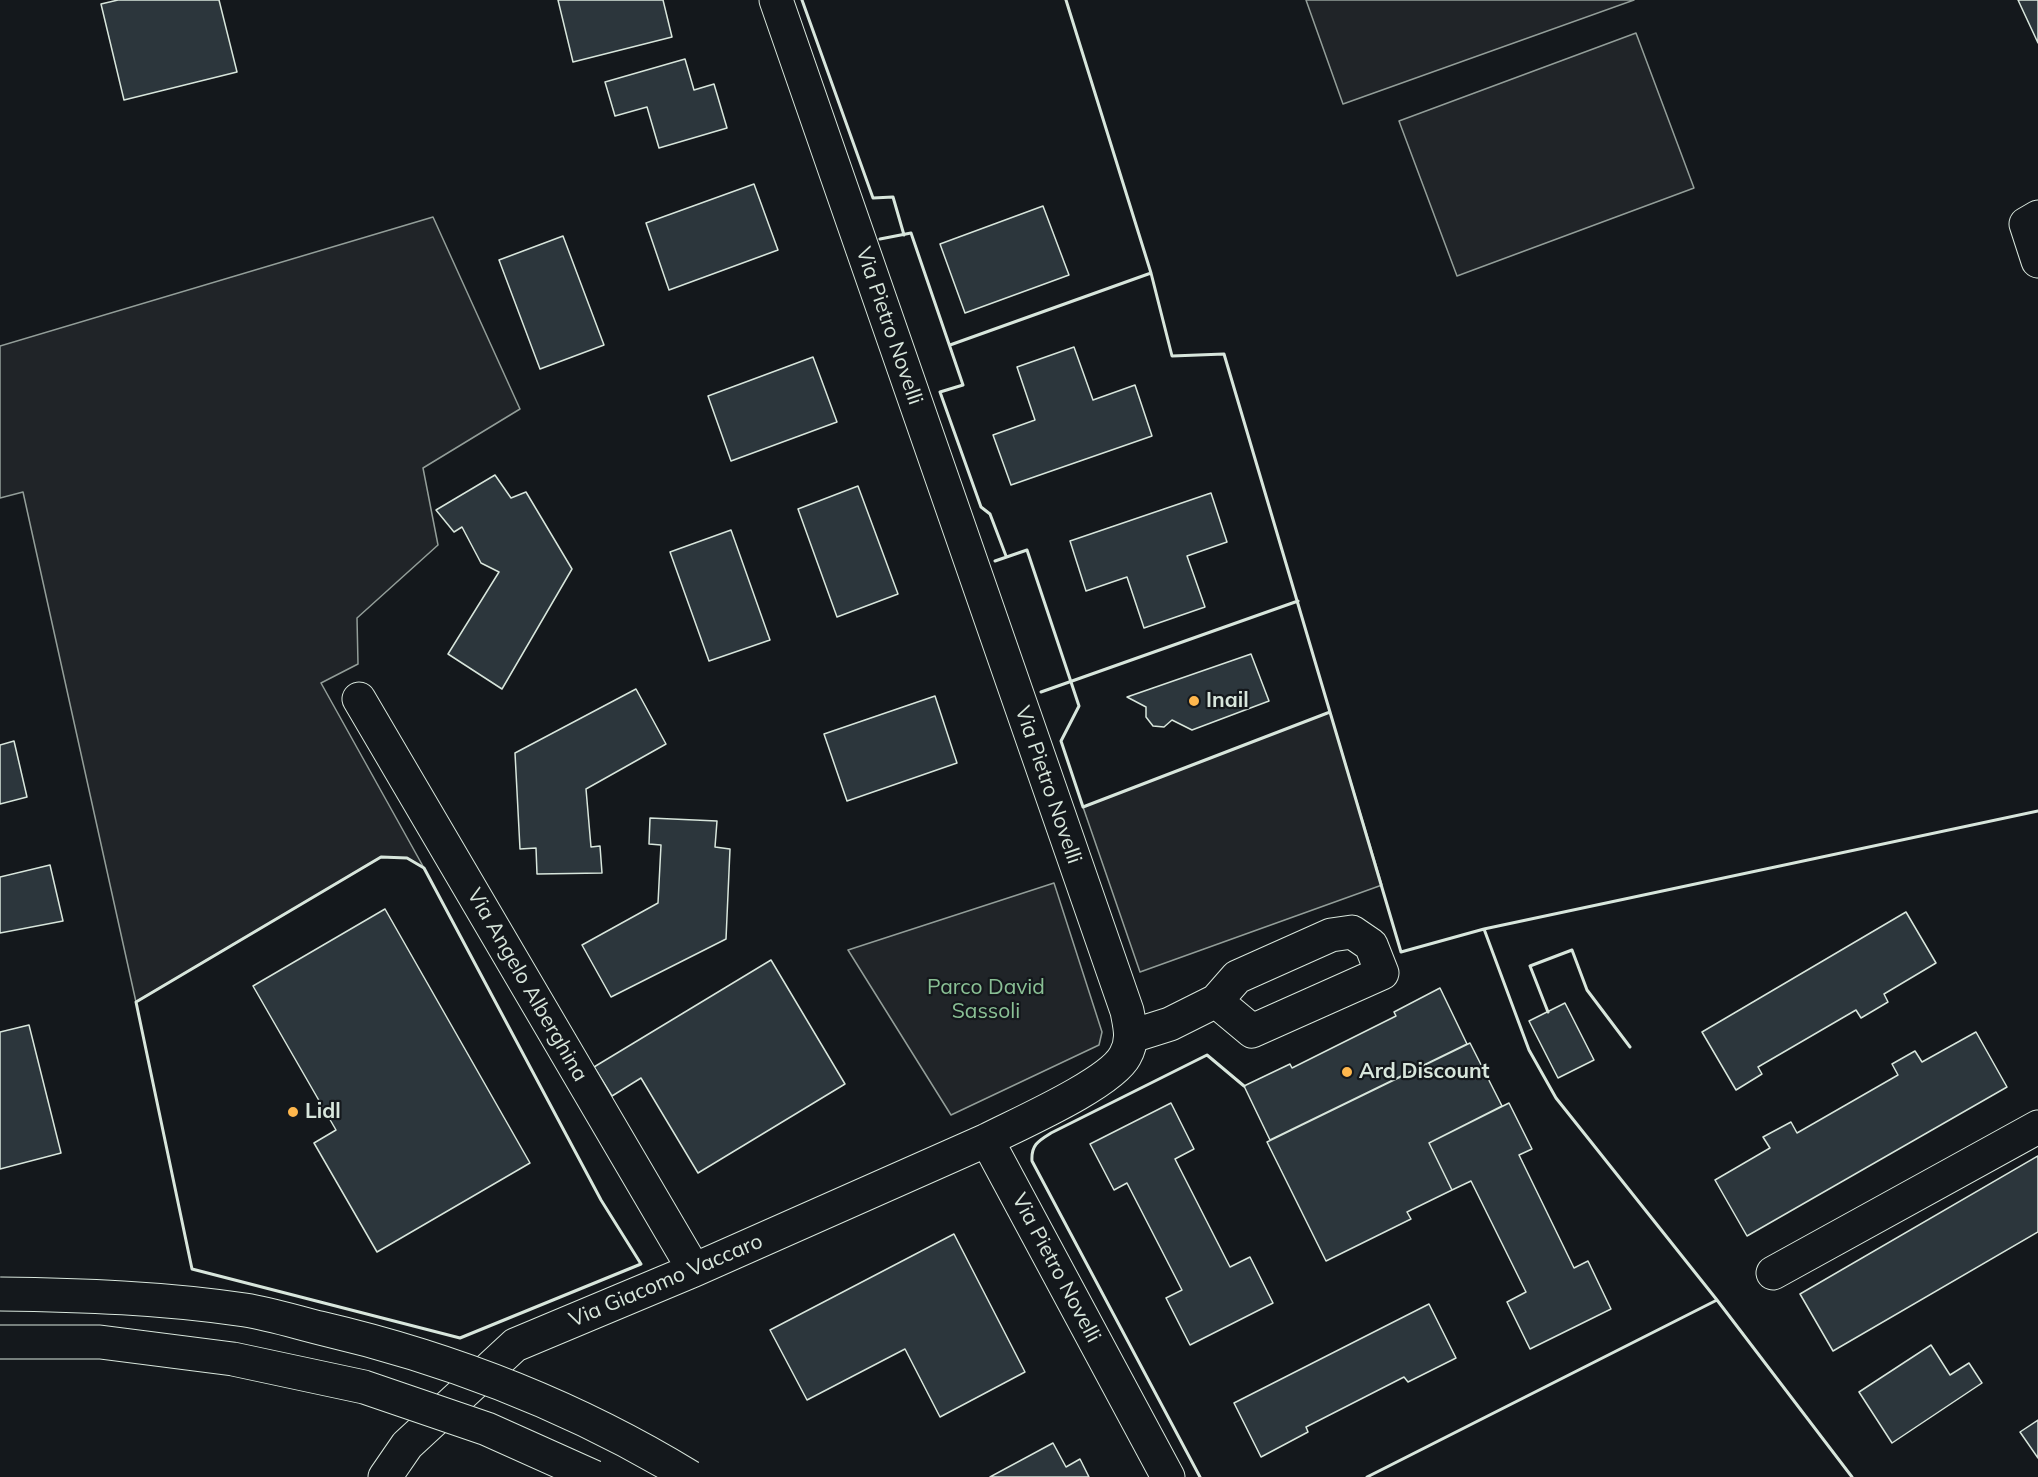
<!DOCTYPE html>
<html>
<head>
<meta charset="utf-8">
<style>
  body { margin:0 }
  canvas { display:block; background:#14181c }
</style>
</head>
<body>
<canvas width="2038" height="1477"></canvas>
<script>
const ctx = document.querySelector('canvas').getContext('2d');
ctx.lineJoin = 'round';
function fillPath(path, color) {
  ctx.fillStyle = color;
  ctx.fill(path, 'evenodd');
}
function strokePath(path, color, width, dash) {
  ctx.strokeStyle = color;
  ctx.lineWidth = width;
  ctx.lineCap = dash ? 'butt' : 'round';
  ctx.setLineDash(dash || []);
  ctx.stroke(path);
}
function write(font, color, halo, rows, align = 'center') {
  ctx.font = font + ' Mulish,sans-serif';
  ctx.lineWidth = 4.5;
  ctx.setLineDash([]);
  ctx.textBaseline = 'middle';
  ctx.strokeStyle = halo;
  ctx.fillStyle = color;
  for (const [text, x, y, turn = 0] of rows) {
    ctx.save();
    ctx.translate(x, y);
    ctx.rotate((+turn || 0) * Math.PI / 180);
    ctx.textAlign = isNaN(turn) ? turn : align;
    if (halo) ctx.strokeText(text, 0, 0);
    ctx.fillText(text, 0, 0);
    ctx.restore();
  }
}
const green = new Path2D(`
  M1306 0H1634L1343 104Z
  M1636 33 1694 188 1457 276 1399 121Z
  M433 217 520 409 423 468 438 545 357 618 358 664 321 683 424 868 407 858 381 857 136 1002 23 492 0 498V346Z
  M1330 712 1382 885 1140 972 1083 807Z
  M1054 883 1102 1032 1099 1045 951 1115 848 950Z`);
const building = new Path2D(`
  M118 0H219L237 72 124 100 101 4Z
  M558 0H663L672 37 573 62Z
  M2018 0H2038V43Z
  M685 59 694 90 714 84 727 128 659 148 647 107 615 116 605 82Z
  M754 184 778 250 669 290 646 223Z
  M1043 206 1069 275 965 313 940 244Z
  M563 236 604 345 540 369 499 260Z
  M1074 347 1093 400 1135 385 1152 436 1011 485 993 435 1035 420 1017 367Z
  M813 357 837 422 731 461 708 396Z
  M495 475 511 498 526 492 572 569 502 689 448 654 499 572 481 563 462 527 454 532 436 510Z
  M858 486 898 594 837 617 798 509Z
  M1211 493 1227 542 1187 556 1205 607 1144 628 1127 577 1086 591 1070 541Z
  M731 530 770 640 709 661 670 552Z
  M1251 654 1269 701 1192 730 1172 720 1164 727 1153 726 1146 717V707L1127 697Z
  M636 689 666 744 586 789 591 847 600 846 602 873 537 874 536 848 520 849 515 753Z
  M935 696 957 763 847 801 824 734Z
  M14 741 27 797 0 804V745Z
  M650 818 717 821 715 847 730 849 726 939 611 997 582 945 658 903 661 845 649 844Z
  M50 865 63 921 0 933V877Z
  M385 909 530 1163 377 1252 314 1143 336 1130 253 986Z
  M1906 912 1936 963 1884 994 1888 1002 1861 1018 1856 1010 1758 1067 1762 1074 1736 1090 1702 1032Z
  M771 960 845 1084 698 1173 641 1078 612 1096 594 1067Z
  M1440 988 1467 1044 1270 1140 1244 1086 1290 1064 1292 1068 1396 1016 1394 1012Z
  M1565 1003 1594 1060 1558 1078 1529 1021Z
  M29 1025 61 1153 0 1169V1032Z
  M1976 1032 2007 1087 1747 1236 1715 1180 1770 1148 1763 1137 1791 1122 1797 1133 1898 1075 1892 1064 1915 1051 1922 1062Z
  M1470 1043 1502 1106 1429 1143 1452 1190 1407 1212 1411 1219 1326 1261 1267 1142Z
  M1171 1103 1194 1149 1175 1159 1230 1267 1250 1257 1273 1303 1190 1345 1166 1298 1182 1290 1127 1183 1114 1190 1090 1144Z
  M1509 1103 1532 1149 1519 1155 1574 1268 1588 1261 1611 1309 1530 1349 1507 1302 1526 1292 1471 1181 1452 1190 1429 1143Z
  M2038 1156V1232L1833 1351 1800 1294Z
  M954 1234 1025 1372 940 1417 905 1349 807 1400 770 1330Z
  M1429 1304 1456 1358 1408 1382 1404 1377 1306 1427 1308 1432 1261 1457 1234 1403Z
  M1931 1345 1950 1375 1969 1363 1982 1383 1892 1443 1859 1392Z
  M2038 1420V1458L2020 1432Z
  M1053 1443 1066 1467 1080 1459 1089 1477H990Z`);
const minor = new Path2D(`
  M776 0 1127 1011C1130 1027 1134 1040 1125 1056 1110 1084 1018 1124 987 1140L1168 1477
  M2038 217 2026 224 2038 261
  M359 699 694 1270
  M1132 1036 1170 1024 1216 1001 1252 1031 1382 973 1371 945 1352 932 1331 935 1237 977 1216 1001
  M1773 1273 2038 1127
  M385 1477 407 1445 515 1345 694 1270 987 1140`);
const minorBridge = new Path2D(`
  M0 1294C82 1295 164 1298 245 1310 270 1314 296 1322 320 1328 453 1359 574 1406 690 1477
  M0 1342H100L233 1359 364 1387 487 1429 594 1477`);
const wall = new Path2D(`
  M802 0 873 198 893 197 904 235
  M1066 0 1151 273 1172 356 1224 354 1401 952 1484 929 2038 811
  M880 239 911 233 963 385 940 392 981 507 990 514 1006 556
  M950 345 1151 273
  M995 561 1027 550 1079 706 1061 741 1083 807 1330 712
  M1041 692 1298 601
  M381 857 407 858 424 868 601 1200 641 1264 460 1338 192 1269 136 1002Z
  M1484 929 1529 1050 1556 1098 1717 1300 1852 1477
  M1548 1012 1530 966 1572 950 1587 990 1630 1047
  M1200 1477 1032 1161C1031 1145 1038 1141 1051 1133L1207 1055 1244 1086
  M1367 1477 1717 1300`);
const markers = [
  [1194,701,6,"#ffb74d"],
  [1347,1072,6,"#ffb74d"],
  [293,1112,6,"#ffb74d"]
];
const streetNames = [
  ["Via Pietro Novelli",889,326,71],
  ["Via Pietro Novelli",1048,785,71],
  ["Via Angelo Alberghina",527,985,60],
  ["Via Pietro Novelli",1056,1268,62],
  ["Via Giacomo Vaccaro",666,1281,-23]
];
const poiNames = [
  ["Inail",1206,701],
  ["Ard Discount",1359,1072],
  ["Lidl",305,1112]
];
const parkNames = [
  ["Parco David",986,988],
  ["Sassoli",986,1012]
];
fillPath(green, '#202428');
strokePath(green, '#939e99', 1.5);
fillPath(building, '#2c363c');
strokePath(building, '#d8e6dc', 1.5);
strokePath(minor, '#d8e6dc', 35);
strokePath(minor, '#14181c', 33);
strokePath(minorBridge, '#d8e6dc', 35, []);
strokePath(minorBridge, '#14181c', 33);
strokePath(wall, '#d8e6dc', 3);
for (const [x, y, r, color] of markers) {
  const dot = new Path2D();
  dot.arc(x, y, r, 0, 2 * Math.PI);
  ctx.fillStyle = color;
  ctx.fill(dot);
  strokePath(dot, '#14181c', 2);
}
write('21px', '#d8e6dc', '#14181c', streetNames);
write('bold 21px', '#d8e6dc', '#14181c', poiNames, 'left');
write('21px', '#8ac095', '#14181c', parkNames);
</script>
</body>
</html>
